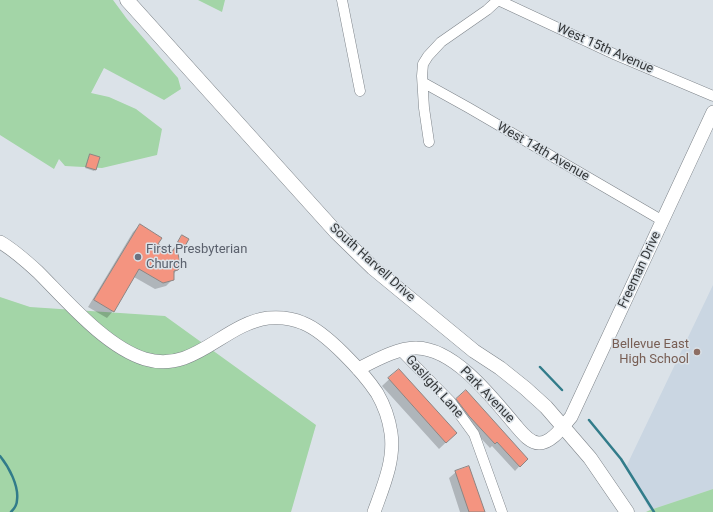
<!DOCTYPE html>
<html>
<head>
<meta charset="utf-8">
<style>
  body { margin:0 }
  canvas { display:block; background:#dbe2e8 }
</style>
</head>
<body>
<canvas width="713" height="512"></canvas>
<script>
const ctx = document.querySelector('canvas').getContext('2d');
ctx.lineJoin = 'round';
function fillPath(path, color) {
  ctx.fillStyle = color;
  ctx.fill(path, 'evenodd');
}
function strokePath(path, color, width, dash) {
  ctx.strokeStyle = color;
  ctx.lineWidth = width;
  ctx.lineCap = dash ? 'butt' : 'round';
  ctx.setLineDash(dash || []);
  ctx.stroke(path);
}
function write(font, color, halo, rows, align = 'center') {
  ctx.font = font + ' Roboto,sans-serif';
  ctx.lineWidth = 3;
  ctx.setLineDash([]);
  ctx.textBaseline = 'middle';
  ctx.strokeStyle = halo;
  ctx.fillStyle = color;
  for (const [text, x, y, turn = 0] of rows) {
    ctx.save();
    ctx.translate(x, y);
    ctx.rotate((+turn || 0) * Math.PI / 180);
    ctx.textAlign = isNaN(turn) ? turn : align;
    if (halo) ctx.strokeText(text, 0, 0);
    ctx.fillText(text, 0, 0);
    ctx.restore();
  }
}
const built = new Path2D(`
  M713 285V489L650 510 626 467Z`);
const green = new Path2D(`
  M0 0H113L127 19 178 78 181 89 164 100 104 68 91 93 109 97 136 109 162 129 157 155 102 168 65 166 59 159 54 169 0 135Z
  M198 0H225L222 12Z
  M0 297 30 307 165 316 316 425 291 512H0Z
  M713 489V512H646L650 510Z`);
const shadow = new Path2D(`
  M90 155 95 170 94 171 85 168Z
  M140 225 157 245 170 252 175 247 180 265 173 275V279L166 286 155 289 134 277 113 311 107 318 88 307 133 232Z
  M181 238 184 245 183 246 177 243Z
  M399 370 456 433 439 449 382 386Z
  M465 392 526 459 515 471 492 446 490 448 464 420 453 404Z
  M456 472 484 512H460L449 478Z`);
const stream = new Path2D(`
  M540 367 562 390
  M589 420 621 459 654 512
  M0 456C9 467 19 486 17 500 17 505 14 509 11 512`);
const building = new Path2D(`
  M90 154 100 157 96 170 86 167Z
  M140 224 162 238 158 244 172 252 176 246 181 266 178 270 174 271V280L163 283 139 269 114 312 94 300Z
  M182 235 189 239 185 246 178 242Z
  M399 369 457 433 446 443 388 378Z
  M466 390 528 459 520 467 497 442 495 444 469 416 456 399Z
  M469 466 485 512H469L455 471Z`);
const minor = new Path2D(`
  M342 0 360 91
  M498 0 616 55 713 96
  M424 83 469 108 663 221
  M429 142 424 108 422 76 423 64 428 56 441 42 487 10 498 0
  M400 350 450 401 474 434 502 512`);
const tertiary = new Path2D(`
  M0 242C14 250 26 261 38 272 67 301 106 347 145 359 194 374 223 324 268 318 280 317 292 318 303 323 326 332 363 372 377 393 384 405 389 419 391 433 395 460 383 487 374 512
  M358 369C374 361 399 347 417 348 456 349 494 400 517 427 522 433 530 443 539 443 552 443 563 426 571 417L713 112`);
const secondary = new Path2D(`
  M127 0 336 232 373 268 474 351 500 368 525 388 546 407 590 458 627 512`);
const markers = [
  [138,257,4,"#6b7280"],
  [697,352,4,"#8d6e63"]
];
const streetNames = [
  ["West 15th Avenue",605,49,24],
  ["West 14th Avenue",543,152,30],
  ["South Harvell Drive",372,263,42],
  ["Freeman Drive",640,270,-65],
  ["Gaslight Lane",434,387,48],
  ["Park Avenue",487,395,46]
];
const worshipNames = [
  ["First Presbyterian",146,250],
  ["Church",146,265]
];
const educationNames = [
  ["Bellevue East",689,345],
  ["High School",689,360]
];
fillPath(built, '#cad6e2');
fillPath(green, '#a3d5a7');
fillPath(shadow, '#0003');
strokePath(stream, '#327c8a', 2.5);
fillPath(building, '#f49480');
strokePath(building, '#8e8583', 1);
strokePath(minor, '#7d8389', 11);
strokePath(tertiary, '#7d8389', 14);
strokePath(secondary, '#7d8389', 15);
strokePath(minor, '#fff', 10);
strokePath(tertiary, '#fff', 13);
strokePath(secondary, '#fff', 14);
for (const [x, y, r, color] of markers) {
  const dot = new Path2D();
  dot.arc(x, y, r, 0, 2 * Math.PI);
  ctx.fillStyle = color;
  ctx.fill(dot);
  strokePath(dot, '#dbe2e8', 1.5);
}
write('13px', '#35383a', '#dbe2e8', streetNames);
write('13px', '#5b616d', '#dbe2e8', worshipNames, 'left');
write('13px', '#785e54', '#dbe2e8', educationNames, 'right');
</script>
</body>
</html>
